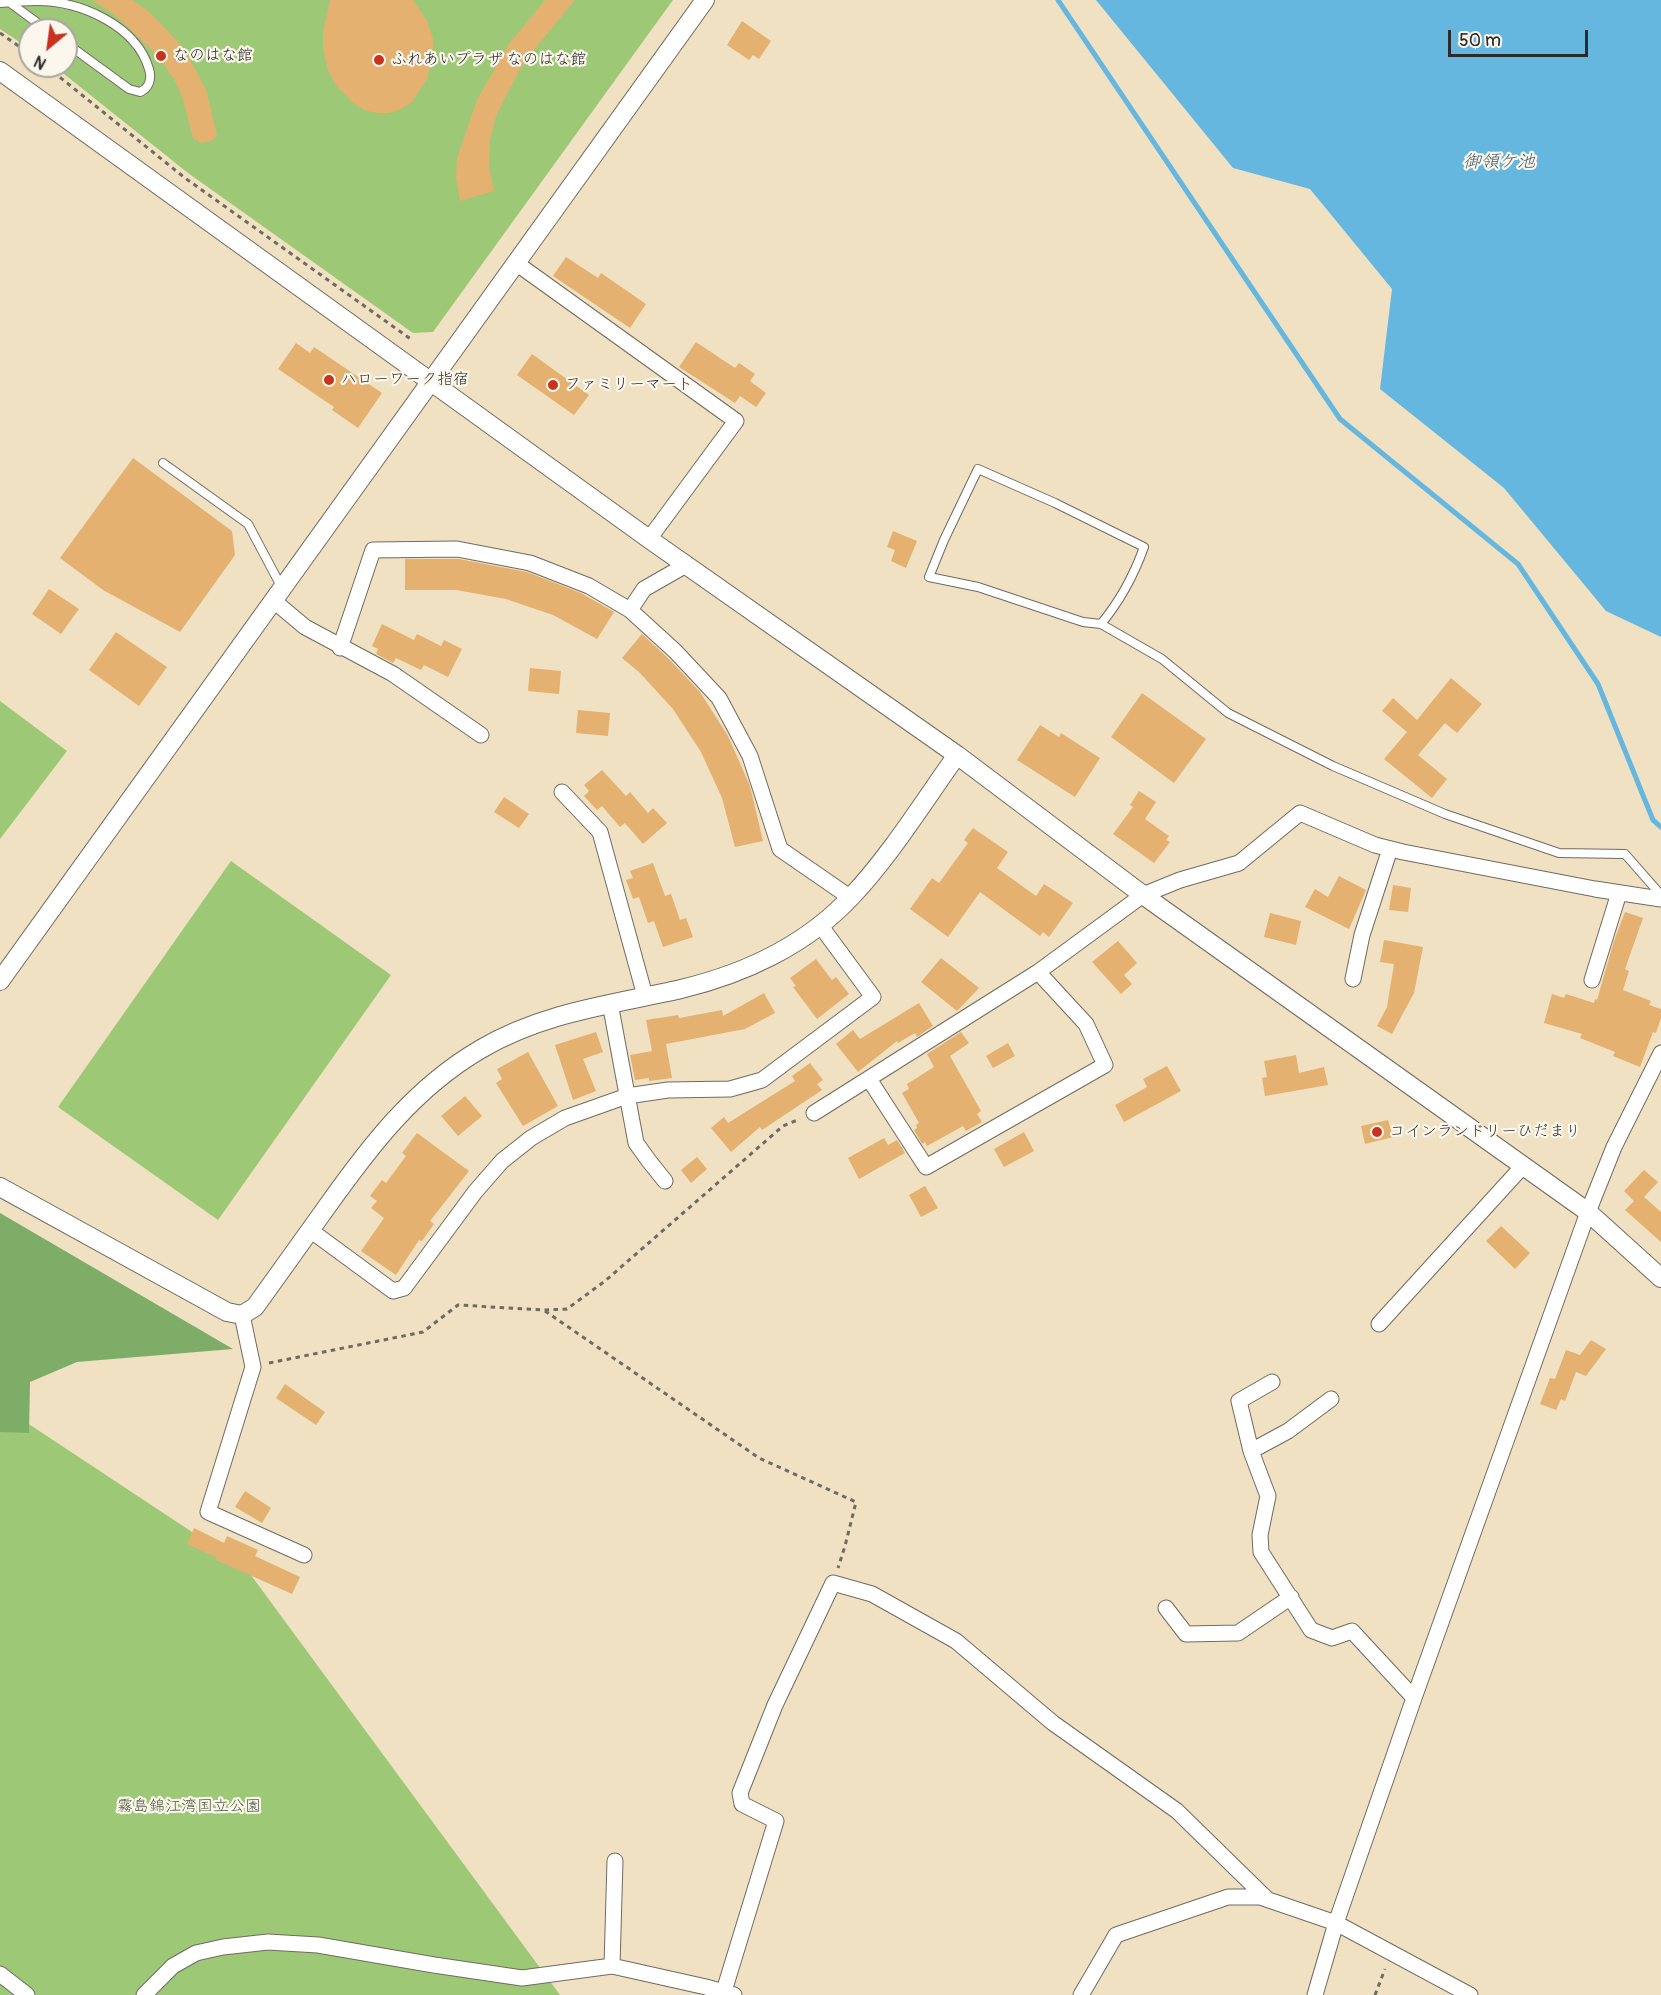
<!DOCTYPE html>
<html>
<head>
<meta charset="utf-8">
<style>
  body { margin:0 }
  #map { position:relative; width:1661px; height:1995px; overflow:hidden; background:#f0e1c3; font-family:Pangolin,sans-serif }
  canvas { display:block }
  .north { position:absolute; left:18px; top:18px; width:60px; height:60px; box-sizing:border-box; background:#fbf7ec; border:2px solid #a8a59f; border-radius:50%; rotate:209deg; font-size:16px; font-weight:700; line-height:24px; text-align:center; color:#2b2b2b }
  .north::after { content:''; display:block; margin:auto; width:21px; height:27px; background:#c8321e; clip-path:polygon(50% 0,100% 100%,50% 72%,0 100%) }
  .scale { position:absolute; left:1448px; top:30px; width:140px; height:27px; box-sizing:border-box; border:3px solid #2b2b2b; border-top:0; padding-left:8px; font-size:18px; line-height:21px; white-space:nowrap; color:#2b2b2b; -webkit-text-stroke:4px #fbf7ec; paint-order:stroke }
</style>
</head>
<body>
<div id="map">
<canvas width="1661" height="1995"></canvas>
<div class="north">N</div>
<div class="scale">50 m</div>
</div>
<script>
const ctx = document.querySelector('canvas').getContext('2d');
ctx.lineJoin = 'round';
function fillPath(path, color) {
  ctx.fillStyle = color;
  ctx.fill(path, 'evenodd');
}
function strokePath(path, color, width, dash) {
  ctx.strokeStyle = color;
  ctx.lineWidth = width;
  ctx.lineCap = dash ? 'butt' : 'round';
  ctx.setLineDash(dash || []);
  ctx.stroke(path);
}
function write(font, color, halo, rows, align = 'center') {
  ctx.font = font + ' Pangolin,"Klee One",sans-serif';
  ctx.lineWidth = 4.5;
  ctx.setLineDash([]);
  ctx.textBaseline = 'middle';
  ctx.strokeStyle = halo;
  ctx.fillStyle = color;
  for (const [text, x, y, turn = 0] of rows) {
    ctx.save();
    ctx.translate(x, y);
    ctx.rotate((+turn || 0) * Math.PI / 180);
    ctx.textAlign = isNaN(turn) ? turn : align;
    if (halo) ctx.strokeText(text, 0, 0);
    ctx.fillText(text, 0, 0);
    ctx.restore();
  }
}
const green = new Path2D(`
  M0 0H673L433 332 413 333 188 173 54 66H66V30H30V49L0 29Z
  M0 701 67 751 0 839Z
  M231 861 391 975 218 1220 58 1107Z
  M0 1405 245 1567 560 1995H0Z`);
const forest = new Path2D(`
  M0 1213 233 1349 77 1362 30 1382 29 1433 0 1432Z`);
const water = new Path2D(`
  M1096 0H1661V637L1606 611 1504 488 1380 389 1392 289 1310 189 1233 168Z`);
const stream = new Path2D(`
  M1058 0 1340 419 1518 564 1598 684 1653 820 1661 827`);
const building = new Path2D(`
  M92 0H132L148 11 183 47 206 89 217 135 212 141 201 143 193 138 182 96 174 79 158 56 115 15Z
  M330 0H413L427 21 433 39V53L427 79 412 102 401 109 389 113H377L364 110 353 103 336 85 328 70 323 49V32Z
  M545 0H575L533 51 519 71 496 116 490 141 489 167 494 191 460 201 456 178 457 158 477 100 509 44Z
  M742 21 771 41 759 59 753 55 749 60 727 45Z
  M566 257 598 278 601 273 646 304 630 328 553 276Z
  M696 342 735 368 739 363 755 374 750 381 766 393 756 407 740 396 735 403 679 367Z
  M296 343 310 353 314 347 382 393 358 428 332 410 334 407 278 369Z
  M532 354 589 395 574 415 517 375Z
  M133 458 232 531 235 555 180 632 103 590 60 558Z
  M893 531 917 541 906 568 891 561 895 550 887 547Z
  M405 559H459L527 572 581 593 614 612 597 639 553 615 506 599 456 590H405Z
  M49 589 79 609 61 634 32 614Z
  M382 624 414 640 417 634 441 646 444 640 462 649 448 677 424 665 421 670 396 658 393 663 376 654 378 649 372 646Z
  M116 632 167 667 139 706 89 670Z
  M642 634 669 659 700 692 728 736 750 786 763 841 735 847 722 798 701 752 673 709 639 672 622 658Z
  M530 668 561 671 559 694 528 691Z
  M1451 678 1482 704 1457 733 1445 723 1418 755 1447 779 1432 798 1384 759 1407 732 1382 711 1393 698 1417 720Z
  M1142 693 1206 739 1174 783 1111 737Z
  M578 710 610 713 608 736 576 733Z
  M1040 725 1059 737 1061 733 1100 758 1075 797 1017 760Z
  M602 770 626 796 630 792 648 813 653 808 667 823 643 844 625 823 620 827 602 806 597 810 584 796 589 791 584 785Z
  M1139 791 1156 802 1145 819 1169 836 1166 840 1170 842 1154 863 1113 834 1133 807 1130 805Z
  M504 797 529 814 519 828 494 812Z
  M973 828 1008 852 997 868 1036 896 1044 884 1073 903 1049 937 1043 932 1040 936 980 892 948 937 910 909 932 878 939 883 968 843 964 840Z
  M653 863 665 896 671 894 680 920 686 918 693 937 663 947 654 921 648 923 639 897 633 899 626 880 633 878 630 871Z
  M1339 876 1366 890 1349 929 1305 907 1315 889 1328 897Z
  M1393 885 1411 888 1408 912 1389 910Z
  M1625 912 1643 918 1625 969 1629 971 1623 990 1651 1001 1649 1005 1661 1009V1018L1656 1033 1653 1032 1640 1067 1613 1056 1615 1052 1580 1038 1582 1034 1544 1023 1552 994 1564 998 1566 994 1594 1003 1595 999 1597 1000 1614 941Z
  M1270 913 1301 921 1296 945 1264 937Z
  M1384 940 1423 947 1414 993 1392 1034 1377 1026 1387 1007 1394 964 1380 962Z
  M1118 941 1137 963 1124 975 1132 984 1121 994 1092 962Z
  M941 958 979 988 957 1011 921 982Z
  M816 959 832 980 836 977 849 994 817 1019 793 987 796 986 790 978Z
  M764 993 775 1013 745 1029 666 1044 672 1078 649 1081V1078L635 1080 630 1055 652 1051 646 1020 678 1015 679 1018 722 1010 723 1016Z
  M919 1003 933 1026 917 1037 915 1033 898 1043 897 1041 858 1072 836 1044 853 1030 860 1039Z
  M596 1032 603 1052 583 1059 596 1091 573 1100 555 1045Z
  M961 1032 969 1043 950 1056 981 1111 977 1114 982 1122 966 1131 963 1126 927 1146 925 1142 922 1144 914 1130 917 1128 916 1125 919 1123 902 1093 909 1089 907 1084 934 1067 927 1054Z
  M1008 1043 1015 1056 993 1068 986 1056Z
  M528 1052 558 1106 523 1126 496 1083 502 1079 497 1069Z
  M1296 1055 1299 1073 1324 1067 1328 1085 1265 1096 1262 1078 1267 1077 1264 1061Z
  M810 1063 823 1080 817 1084 822 1090 762 1130 760 1127 731 1152 711 1128 724 1117 728 1123 795 1081 792 1076Z
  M1167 1066 1181 1091 1124 1122 1115 1105 1147 1087 1143 1079Z
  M465 1096 482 1116 458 1136 441 1116Z
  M1388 1120 1393 1137 1365 1144 1361 1126Z
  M1024 1132 1034 1151 1004 1167 994 1149Z
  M417 1133 469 1171 430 1221 434 1224 422 1241 419 1240 396 1275 361 1251 384 1218 371 1208 377 1201 370 1196 382 1180 386 1183 406 1156 402 1153Z
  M884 1138 888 1145 897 1140 905 1153 859 1179 848 1158Z
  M697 1157 707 1169 691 1183 681 1170Z
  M1644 1170 1658 1182 1644 1197 1661 1212V1242L1625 1210 1634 1201 1624 1191Z
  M925 1186 938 1208 921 1217 909 1195Z
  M1501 1226 1530 1253 1515 1269 1486 1241Z
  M1591 1340 1606 1349 1586 1376 1576 1372 1565 1401 1561 1399 1556 1410 1540 1404 1550 1378 1555 1379 1566 1350 1580 1355Z
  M285 1384 325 1412 316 1425 276 1398Z
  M245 1491 271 1508 262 1523 235 1507Z
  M194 1528 224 1543 227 1536 258 1550 255 1556 300 1577 292 1594 216 1560 217 1558 187 1544Z`);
const path = new Path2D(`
  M0 33 30 54
  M46 66 185 178 412 340
  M545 1311 759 1458 856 1502 845 1546 838 1568
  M269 1363 423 1332 458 1305 544 1310 567 1309 605 1281 783 1126 800 1119
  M1375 1995 1385 1969`);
const service = new Path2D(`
  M9 2 47 30
  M0 3C12 2 25 1 37 1 80 1 136 25 149 69 152 79 149 88 140 92L129 89 66 43
  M163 463 248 524 282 588
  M978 469 1055 503 1144 547C1134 575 1120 601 1101 624L1083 622 978 587 929 577 944 540Z
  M1101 624 1162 659 1228 713 1333 766 1445 814 1559 853 1625 854 1661 895`);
const minor = new Path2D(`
  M516 263 736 421 649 539
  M274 601 305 627 393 674 481 735
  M630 610 644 589 686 565
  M340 648 373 550 457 549 530 563 589 586 630 610 676 652 719 698 750 756 780 849 851 898
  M562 792 600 832 645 996
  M1353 979 1362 935 1390 849
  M1592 980 1619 893
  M610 1003 636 1143 649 1161 665 1181
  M869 1079 926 1167 1105 1065 1086 1024 1038 972
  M814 1113 1038 972 1143 895 1180 880 1239 863 1300 813 1375 845 1403 852 1595 889 1661 899
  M310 1230 393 1291 404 1288 475 1192 502 1161 531 1138 565 1118 627 1096 668 1090 730 1089 762 1080 873 997 820 925
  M242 1315 253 1367 208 1512 304 1555
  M1379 1324 1523 1166
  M1272 1382 1239 1401 1251 1451 1268 1496 1260 1535 1261 1552 1311 1630 1332 1638 1352 1631 1414 1698
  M1251 1451 1288 1431 1331 1399
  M1166 1608 1186 1634 1238 1633 1291 1597
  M612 1966 615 1861
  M0 1974 27 1995
  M724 1991 776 1821 742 1804 740 1793 775 1705 833 1583 872 1594 956 1641 1053 1723 1177 1811 1266 1898
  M144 1995 173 1966 196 1953 223 1947 268 1942 318 1945 434 1965 522 1978 612 1966 706 1987 734 1995
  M1081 1995 1116 1935 1228 1897H1260L1336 1923 1470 1995
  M1315 1995 1336 1923 1414 1698 1588 1212 1614 1147 1661 1053`);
const tertiary = new Path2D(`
  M0 71 649 539 957 755 1143 895 1588 1212 1661 1278
  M0 981 705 0
  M0 1187 227 1312 242 1315 255 1307C279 1274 302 1241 326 1208 370 1146 414 1088 481 1049 544 1012 611 1005 681 989 744 974 806 945 851 897 890 856 924 801 957 755`);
const markers = [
  [161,56,6,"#c8321e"],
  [379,60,6,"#c8321e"],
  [329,380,6,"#c8321e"],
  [553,385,6,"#c8321e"],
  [1377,1132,6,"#c8321e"]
];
const poiNames = [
  ["なのはな館",173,56],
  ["ふれあいプラザ なのはな館",391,60],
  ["ハローワーク指宿",341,380],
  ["ファミリーマート",565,385],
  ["コインランドリーひだまり",1389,1132]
];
const parkNames = [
  ["霧島錦江湾国立公園",189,1807]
];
const waterNames = [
  ["御領ケ池",1499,162]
];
fillPath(green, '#9dc976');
fillPath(forest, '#7ead67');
fillPath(water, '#65b7e0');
strokePath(stream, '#65b7e0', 5);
fillPath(building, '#e4b170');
strokePath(service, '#706b60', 10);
strokePath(minor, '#706b60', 17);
strokePath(tertiary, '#706b60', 20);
strokePath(path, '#706b60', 3, [4.5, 4.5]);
strokePath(service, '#fff', 8);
strokePath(minor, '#fff', 15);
strokePath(tertiary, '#fff', 18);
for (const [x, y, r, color] of markers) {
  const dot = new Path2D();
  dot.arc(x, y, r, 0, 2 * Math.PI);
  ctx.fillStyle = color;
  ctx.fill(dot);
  strokePath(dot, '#fbf7ec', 2);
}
write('16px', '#2b2b2b', '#fbf7ec', poiNames, 'left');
write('16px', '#4d5a42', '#fbf7ec', parkNames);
write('italic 18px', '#3f5c6a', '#fbf7ec', waterNames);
</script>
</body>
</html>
